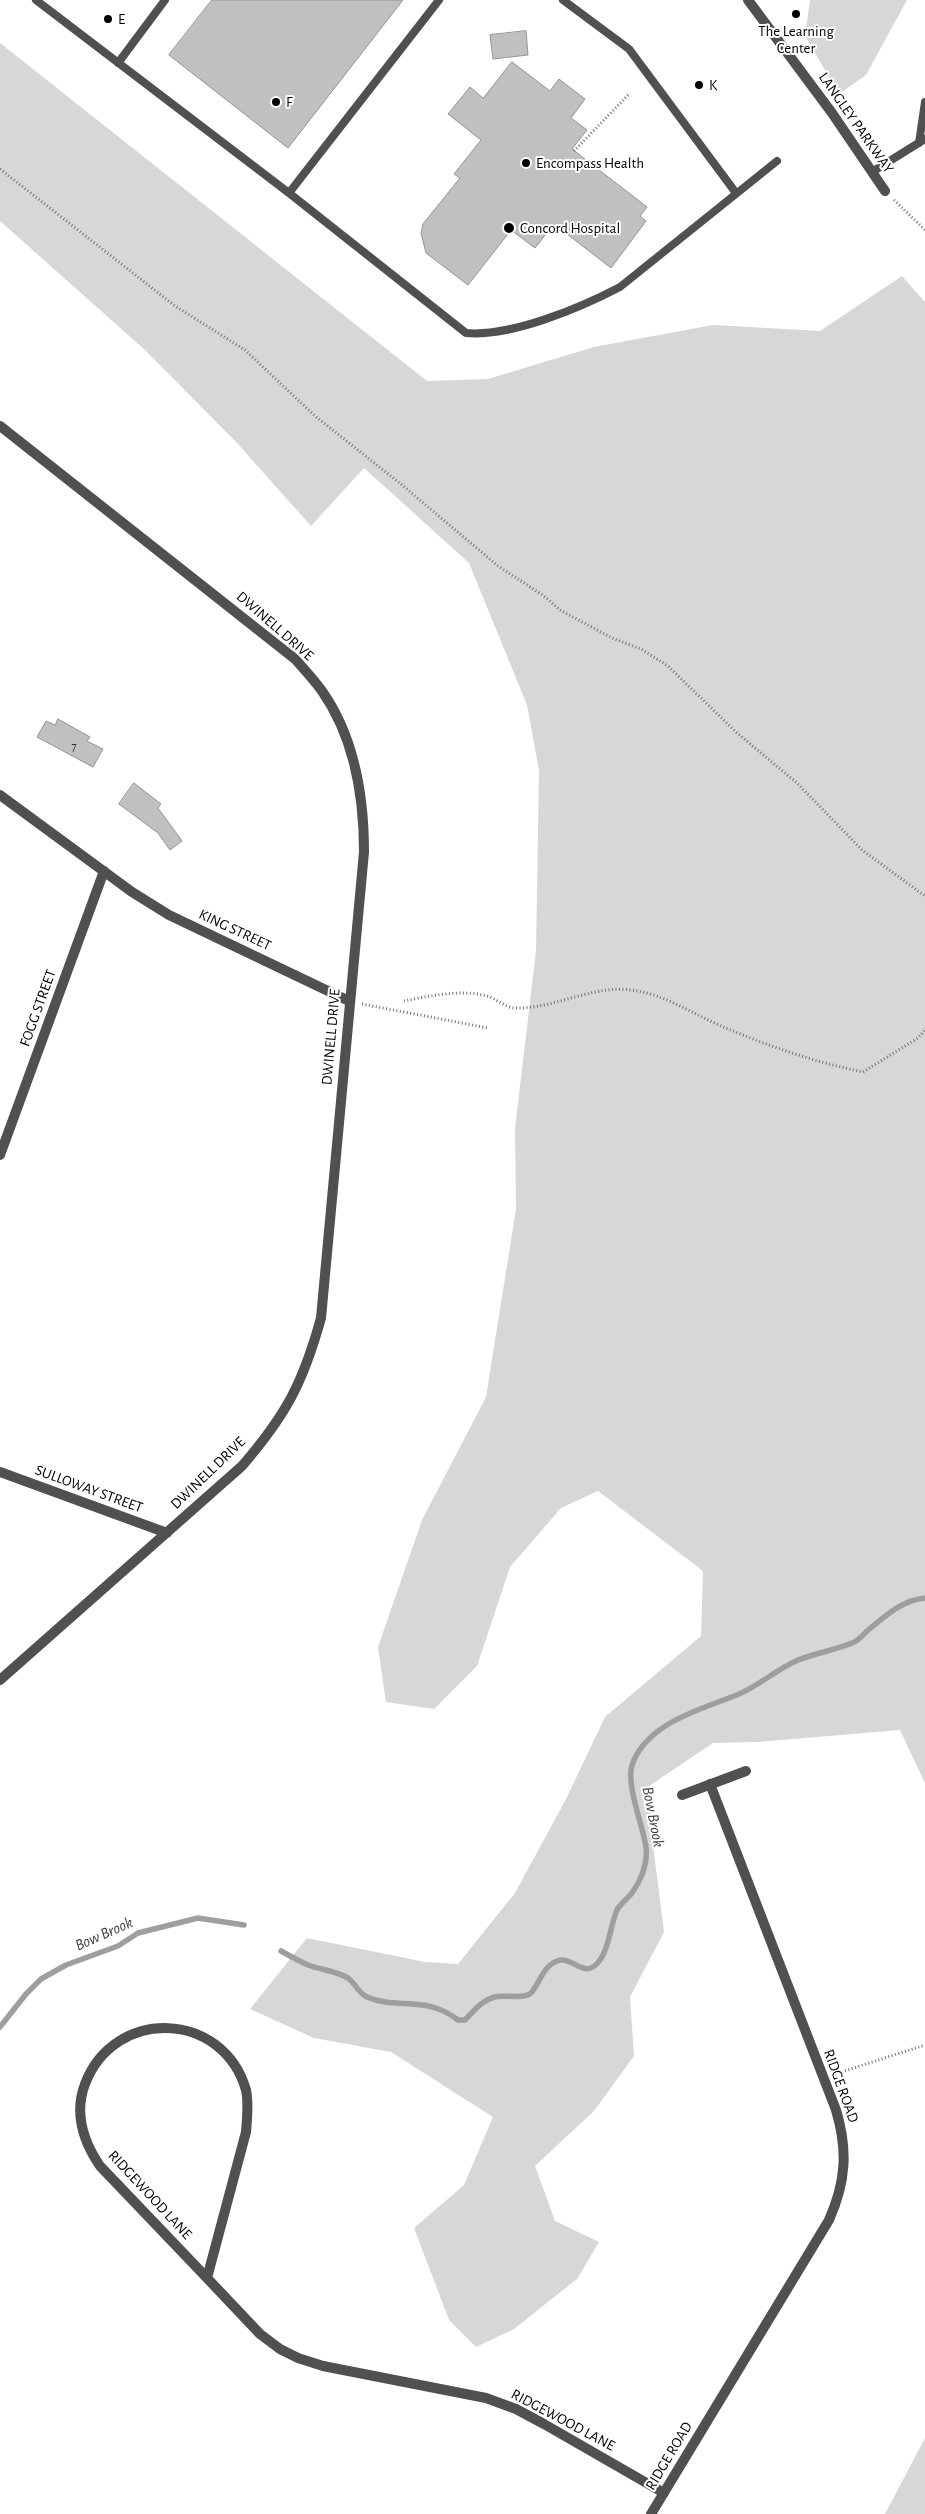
<!DOCTYPE html>
<html>
<head>
<meta charset="utf-8">
<style>
  body { margin:0 }
  canvas { display:block; background:#fff }
</style>
</head>
<body>
<canvas width="925" height="2514"></canvas>
<script>
const ctx = document.querySelector('canvas').getContext('2d');
ctx.lineJoin = 'round';
function fillPath(path, color) {
  ctx.fillStyle = color;
  ctx.fill(path, 'evenodd');
}
function strokePath(path, color, width, dash) {
  ctx.strokeStyle = color;
  ctx.lineWidth = width;
  ctx.lineCap = dash ? 'butt' : 'round';
  ctx.setLineDash(dash || []);
  ctx.stroke(path);
}
function write(font, color, halo, rows, align = 'center') {
  ctx.font = font + ' "Alegreya Sans",sans-serif';
  ctx.lineWidth = 4;
  ctx.setLineDash([]);
  ctx.textBaseline = 'middle';
  ctx.strokeStyle = halo;
  ctx.fillStyle = color;
  for (const [text, x, y, turn = 0] of rows) {
    ctx.save();
    ctx.translate(x, y);
    ctx.rotate((+turn || 0) * Math.PI / 180);
    ctx.textAlign = isNaN(turn) ? turn : align;
    if (halo) ctx.strokeText(text, 0, 0);
    ctx.fillText(text, 0, 0);
    ctx.restore();
  }
}
const green = new Path2D(`
  M810 0H907L866 75 839 94 805 36Z
  M0 43 427 381 488 379 594 347 713 325 820 331 902 276 925 302V1783L900 1730 758 1742 713 1743 649 1786 653 1845 664 1932 630 1997 634 2056 594 2111 535 2166 555 2221 599 2242 577 2279 514 2329 476 2347 449 2320 414 2228 464 2185 493 2117 391 2052 314 2038 250 2009 307 1938 425 1962 458 1964 515 1893 566 1799 605 1717 701 1636 703 1571 598 1491 561 1508 510 1567 477 1666 434 1709 386 1702 378 1647 422 1520 486 1397 516 1209 515 1128 536 951 539 771 527 705 469 563 364 468 311 526 237 443 145 350 0 221Z
  M925 2438V2514H885Z`);
const stream = new Path2D(`
  M281 1951C290 1956 299 1961 308 1965 322 1970 336 1971 348 1978 355 1983 358 1993 367 1997 397 2010 427 1995 458 2020H465C474 2011 481 2001 494 1997 504 1994 523 2000 531 1993 540 1983 543 1966 557 1961 574 1955 584 1982 600 1960 610 1946 610 1926 617 1910 620 1904 627 1899 632 1893 641 1880 648 1863 646 1847 643 1826 626 1785 632 1765 647 1722 703 1709 739 1694 760 1685 777 1669 798 1660 816 1653 835 1650 852 1643 858 1641 863 1635 867 1631 884 1617 902 1600 925 1598
  M0 2027 26 1994 41 1979 66 1965 118 1946 138 1933 198 1918 244 1925`);
const building = new Path2D(`
  M212 0H403L288 148 169 55Z
  M526 31 528 55 493 59 490 35Z
  M512 62 550 91 559 79 585 99 571 118 587 130 572 149 647 207 640 216 646 221 611 268 554 224 535 248 511 230 468 285 426 253 421 233 423 224 460 178 454 174 481 140 448 114 470 87 483 98Z
  M58 719 90 737 87 741 103 749 93 767 37 737 46 721 55 725Z
  M134 783 161 804 158 808 182 841 170 850 158 833 119 804Z`);
const path = new Path2D(`
  M574 151 630 93
  M0 169 175 306 245 350 315 416 402 485 498 566 544 596 560 610 612 638 641 649 668 666 736 732 797 783 862 850 925 896
  M894 200 925 230
  M404 1001C429 996 462 989 487 996 497 999 506 1008 515 1008 555 1009 591 985 631 990 664 994 689 1012 719 1025 765 1045 814 1062 863 1072L918 1038 925 1030
  M362 1004 488 1028
  M835 2074 925 2045`);
const service = new Path2D(`
  M36 0 289 193 466 333C511 337 580 308 620 287L777 161
  M563 0 629 49 736 193
  M118 63 165 0
  M919 143 925 102
  M872 172 925 139
  M289 193 439 0`);
const minor = new Path2D(`
  M748 0 832 113 885 191
  M0 426 295 659C304 669 314 680 322 691 355 738 364 796 364 852L321 1318C303 1383 286 1415 242 1466L0 1680
  M0 795 132 892 169 915 349 1001
  M0 1155 104 871
  M0 1472 167 1533
  M682 1795 746 1771
  M207 2278 100 2166C83 2141 74 2113 85 2084 114 2007 223 2010 246 2090 249 2104 247 2118 246 2132L207 2278 260 2334 280 2349 298 2358 323 2366 486 2398 516 2409 544 2424 664 2493
  M651 2514 829 2220C846 2182 848 2150 836 2110L710 1784`);
const markers = [
  [796,14,5,"#000"],
  [108,19,5,"#000"],
  [699,85,5,"#000"],
  [276,102,5,"#000"],
  [526,163,5,"#000"],
  [509,228,6,"#000"]
];
const numberNames = [
  ["7",74,746]
];
const poiNames = [
  ["E",118,19],
  ["The Learning",796,31,"center"],
  ["Center",796,48,"center"],
  ["K",709,85],
  ["F",286,102],
  ["Encompass Health",536,163],
  ["Concord Hospital",520,228]
];
const streetNames = [
  ["LANGLEY PARKWAY",856,123,55],
  ["DWINELL DRIVE",275,626,41],
  ["KING STREET",235,930,25],
  ["FOGG STREET",38,1008,-70],
  ["DWINELL DRIVE",331,1037,-85],
  ["DWINELL DRIVE",208,1473,-44],
  ["SULLOWAY STREET",89,1489,20],
  ["RIDGE ROAD",841,2086,70],
  ["RIDGEWOOD LANE",150,2195,47],
  ["RIDGEWOOD LANE",563,2420,28],
  ["RIDGE ROAD",669,2456,-59]
];
const waterNames = [
  ["Bow Brook",653,1817,79],
  ["Bow Brook",104,1934,-24]
];
fillPath(green, '#d7d7d7');
strokePath(stream, '#9e9e9e', 5.5);
fillPath(building, '#c0c0c0');
strokePath(building, '#949494', 1);
strokePath(path, '#727272', 3, [1, 2.5]);
strokePath(service, '#505050', 8);
strokePath(minor, '#505050', 10);
for (const [x, y, r, color] of markers) {
  const dot = new Path2D();
  dot.arc(x, y, r, 0, 2 * Math.PI);
  ctx.fillStyle = color;
  ctx.fill(dot);
  strokePath(dot, '#fff', 2);
}
write('12px', '#303030', null, numberNames);
write('15px', '#000', '#fff', poiNames, 'left');
write('15px', '#000', '#fff', streetNames);
write('italic 16px', '#3f3f3f', '#fff', waterNames);
</script>
</body>
</html>
